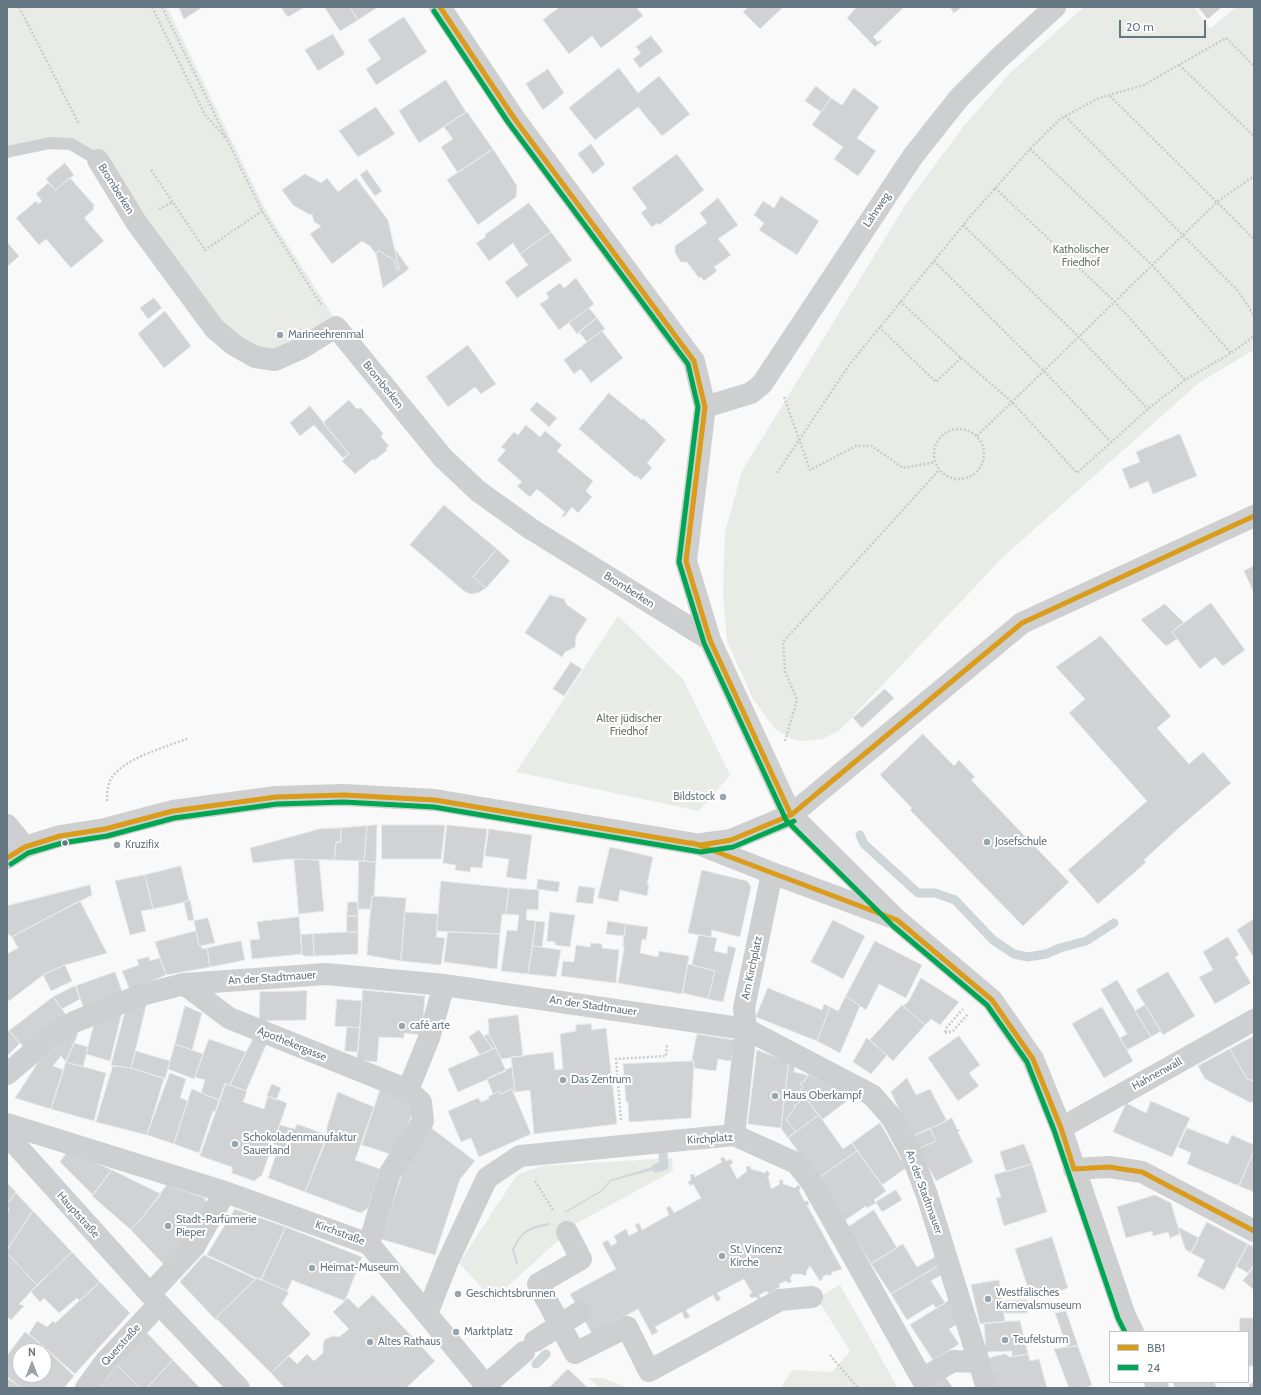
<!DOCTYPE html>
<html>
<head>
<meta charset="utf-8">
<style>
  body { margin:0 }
  #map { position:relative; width:1261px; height:1395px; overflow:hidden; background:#f9f9f9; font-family:Cabin,sans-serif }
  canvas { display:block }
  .frame { position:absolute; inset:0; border:8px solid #657683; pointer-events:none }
  .legend { position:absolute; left:1109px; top:1331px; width:140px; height:52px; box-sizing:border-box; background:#fff; border:1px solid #c1c8cd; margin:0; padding:5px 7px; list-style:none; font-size:12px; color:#657683 }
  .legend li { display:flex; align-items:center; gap:8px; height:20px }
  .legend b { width:20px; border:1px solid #c1c8cd }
  .north { position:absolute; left:12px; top:1343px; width:40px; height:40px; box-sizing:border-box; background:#fff; border:1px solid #c1c8cd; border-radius:50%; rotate:0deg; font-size:11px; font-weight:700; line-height:16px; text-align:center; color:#657683 }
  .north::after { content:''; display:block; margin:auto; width:14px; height:18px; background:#99a4ac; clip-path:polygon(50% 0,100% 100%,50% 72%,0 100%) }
  .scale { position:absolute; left:1119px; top:20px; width:87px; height:18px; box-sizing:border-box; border:2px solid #657683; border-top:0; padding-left:5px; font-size:12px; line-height:14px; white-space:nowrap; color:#657683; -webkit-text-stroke:3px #fff; paint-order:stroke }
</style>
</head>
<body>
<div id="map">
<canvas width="1261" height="1395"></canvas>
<div class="frame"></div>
<ul class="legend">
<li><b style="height:5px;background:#da9c1a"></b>BB1</li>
<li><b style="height:5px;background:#00a651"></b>24</li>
</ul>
<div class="north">N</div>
<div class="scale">20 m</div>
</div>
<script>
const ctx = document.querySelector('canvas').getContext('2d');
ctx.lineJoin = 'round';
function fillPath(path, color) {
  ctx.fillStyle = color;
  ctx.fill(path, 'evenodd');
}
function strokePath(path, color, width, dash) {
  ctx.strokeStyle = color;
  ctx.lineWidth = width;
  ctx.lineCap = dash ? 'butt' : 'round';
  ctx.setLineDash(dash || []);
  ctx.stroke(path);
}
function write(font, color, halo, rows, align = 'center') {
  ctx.font = font + ' Cabin,sans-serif';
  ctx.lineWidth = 4;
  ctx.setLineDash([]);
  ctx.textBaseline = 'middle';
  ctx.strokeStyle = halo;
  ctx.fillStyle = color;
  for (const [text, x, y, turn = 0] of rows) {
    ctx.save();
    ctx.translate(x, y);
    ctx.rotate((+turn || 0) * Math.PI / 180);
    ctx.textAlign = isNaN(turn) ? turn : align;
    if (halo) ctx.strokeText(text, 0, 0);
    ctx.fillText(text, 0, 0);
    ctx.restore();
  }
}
const green = new Path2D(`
  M7 7H167L265 209 337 322 275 355 233 340 142 223 71 141 7 149Z
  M1084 7H1194L1210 29 1236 7H1254V350L1200 382 1003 557 839 731 822 739 803 741 792 739 775 729 753 699 727 641 723 593 725 532 742 471 906 204 963 127 1010 73Z
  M618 616 683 679 730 775 699 811 516 772Z
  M672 1158 673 1171 577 1223 493 1300 459 1263 517 1175 541 1166Z
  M840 1285 898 1388H781L792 1370 832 1372 850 1351 817 1298Z
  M588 1378H603L629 1388H599Z`);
const water = new Path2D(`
  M663 1164H665V1167L611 1181 601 1192 565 1213 564 1212 600 1191 610 1180Z
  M549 1223 550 1225C530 1229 522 1231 514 1250L518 1263 516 1264 512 1250C521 1230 529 1227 549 1223Z`);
const stream = new Path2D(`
  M860 835 864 844 918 893H935L955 900 993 940 1014 954 1028 957 1046 954 1060 948 1086 941 1114 923
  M656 1168 664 1166 663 1154
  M536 1364 546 1354`);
const building = new Path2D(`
  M179 7H203L184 19Z
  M281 7H305L288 17Z
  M350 7 358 20 340 31 325 8Z
  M350 7H378L358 20Z
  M560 7H636L643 16 601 48 592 36 569 54 543 20Z
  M749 7H783L760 29 743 12Z
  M855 7H904L873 37 878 42 880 40 882 41 875 47 847 18 856 8Z
  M950 7H962L954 13Z
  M1198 7H1222L1208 19Z
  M404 17 427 52 376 85 366 69 381 59 368 40Z
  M333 34 345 54 318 71 305 50Z
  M651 36 663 51 640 68 633 59 641 53 636 47Z
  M619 68 638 93 659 76 690 114 662 136 638 107 595 140 569 108Z
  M548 69 564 93 543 110 526 84Z
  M446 80 466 112 419 143 399 111Z
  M816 86 831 98 821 112 805 101Z
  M854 88 879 107 857 138 876 151 858 176 834 159 843 147 812 125 831 98 842 105Z
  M376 107 395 134 358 157 339 131Z
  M467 112 493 149 458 173 441 147 453 139 444 127Z
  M591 144 605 164 593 174 578 154Z
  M493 149 517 186 516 197 478 225 447 180Z
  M677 154 704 190 659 225 658 223 652 227 641 213 647 208 632 188Z
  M65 163 74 175 55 190 46 179Z
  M367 170 382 191 375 196 360 175Z
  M305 174 321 183 327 178 338 192 356 178 388 220 399 269 397 270 394 260 379 251 375 253 370 246 362 241 332 264 310 234 321 226 314 222 312 214 310 215 293 205 282 190Z
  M70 178 94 205 93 210 85 217V219L104 241 71 268 46 239 39 245 16 218 36 201 38 204 42 201 36 194 48 183 55 190Z
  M781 196 819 221 797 255 759 230 764 223 754 215 763 201 774 208Z
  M718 198 738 225 718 239 731 255 714 267 717 271 704 281 701 277 699 278 687 262H681L675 253V246L707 223 700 213Z
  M529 203 551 232 520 254 513 243 489 261 476 243 486 237 485 235Z
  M551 232 572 260 517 298 505 282 528 265 520 254Z
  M7 242 19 256 7 267Z
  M395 249 409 269 383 288 376 253 379 251 394 260 397 270 399 269Z
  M576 278 594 304 559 330 540 304 549 298 546 293 560 283 564 288Z
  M154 298 162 308 148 319 140 308Z
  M589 308 597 318 577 334 569 323Z
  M165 311 191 346 164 368 138 334Z
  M597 318 605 329 587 342 579 332Z
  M602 331 623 358 591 383 581 369 574 374 564 360Z
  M468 345 496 384 481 394 475 387 448 407 426 377Z
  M609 393 642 420 643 418 666 440 647 463 652 468 641 480 637 476 635 477 579 429Z
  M349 400 357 409 361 408 383 433 381 437 389 446 386 448 387 450 375 460 373 459 355 474 342 461 349 454 323 423Z
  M537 402 557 418 549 427 530 410Z
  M310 406 349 454 343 458 314 425 300 436 290 423Z
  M526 425 540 437 545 431 562 445 557 451 593 481 586 491 592 497 578 513 572 507 564 517 562 516 565 512 537 489 530 497 517 486 522 482 497 460 506 450 501 447 514 432 518 435Z
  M1180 434 1197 476 1153 494 1148 481 1130 489 1122 469 1140 462 1136 452Z
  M444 505 497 549 473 577 486 588 478 593 470 594 464 591 410 545Z
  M497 549 510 561 486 588 473 577Z
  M1254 566V593L1244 571Z
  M550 595 564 599 567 605 587 619 576 636 575 647 565 652 562 657 525 633Z
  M1211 603 1245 650 1223 666 1215 657 1200 669 1172 632Z
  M1165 604 1184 623 1172 632 1177 639 1166 646 1141 620Z
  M1101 636 1171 716 1157 728 1189 764 1203 752 1231 783 1181 826 1144 860 1146 862 1144 864 1098 904 1068 870 1147 801 1069 713 1085 699 1056 667Z
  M571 662 582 669 564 696 553 689Z
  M885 689 894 698 862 728 853 718Z
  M923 734 954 766 959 760 975 777 971 780 1069 882 1023 926 910 810 912 808 880 775Z
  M377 825 376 862 364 861 367 826Z
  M382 825H445L441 859H382Z
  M447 825 487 829 482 868 471 867 470 872 455 870 456 865 443 863Z
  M367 826 364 861 334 860 336 842H341V828Z
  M341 828V842H336L334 860 288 859 253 863 250 848 319 829Z
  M489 829 532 835 526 880 506 877 509 859 485 856Z
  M610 847 653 857 647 884 649 885 647 896 620 890 618 902 598 898Z
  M294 859 319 860 324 911 299 914Z
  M359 861 376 862 374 896H372L371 909H358Z
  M181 866 189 901 153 909 145 875Z
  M702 870 747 881 751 887 740 937 712 930 711 937 688 933Z
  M145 875 153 909 141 911 146 931 130 935 115 881Z
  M538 879 560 882 558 892 537 889Z
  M441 881 509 888 506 914H502L500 934 437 931Z
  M90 885 92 895 11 937 9 934 7 935V906Z
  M579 886 595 888 593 904 576 902Z
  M509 888 539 890 538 910 527 909 526 920 536 921 528 974 501 971 507 930 517 931 519 915 506 914Z
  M372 896 406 898 401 961 367 955Z
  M190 900 194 920 188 921 184 902Z
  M80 901 107 953 65 965 43 975 9 1001 7 997V954L18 948 12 937Z
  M348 902H358V916H347Z
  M405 912 438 914 436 937 445 938 441 965 401 961Z
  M550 912 575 915 570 947 555 945V942L547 941Z
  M347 916H358V932H347Z
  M299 917 302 954 252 959 250 940 260 939 257 922Z
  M208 918 215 943 199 946 194 921Z
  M1254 919V958L1237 930Z
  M833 920 865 936 843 979 811 962Z
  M536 921 545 922 542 947 533 946Z
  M608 921 626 924 624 936 606 934Z
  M626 924 648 927 646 940 642 939 640 953 658 957 659 951 689 956 682 994 618 983 624 949V946H623Z
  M196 931 199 946H201L202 949 207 948 210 967 166 975 155 942Z
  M347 932H358V954L314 956 313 934Z
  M448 932 500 934 497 969 444 962Z
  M313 934 314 956H304L302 954 301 935Z
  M699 935 717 938 714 951 727 954 728 946 736 948 723 1002 708 999 715 971 692 965Z
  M1228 937 1239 955 1235 957 1251 983 1215 1004 1199 977 1213 970 1203 952Z
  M241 941 245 960 210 967 207 948Z
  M875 941 922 965 906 998 879 984 866 1010 846 996Z
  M591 943 602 944V948L619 950 616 983 561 976 563 961 574 962 576 945 590 947Z
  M533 946 561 950 556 977 528 974Z
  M149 957 150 961 160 958 166 975 130 990 122 971 139 965 137 960Z
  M688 964 715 971 708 999 683 993Z
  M65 965 72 981 51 991 43 975Z
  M115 972 123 994 84 1009 76 986Z
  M1168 972 1195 1016 1163 1035 1136 990Z
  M921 978 959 1002 940 1025 931 1019 925 1025 903 1006 908 1002Z
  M1117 980 1151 1037 1127 1050 1120 1038 1127 1034 1101 990Z
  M75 986 80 999 62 1009 53 997Z
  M768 988 822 1010 824 1004 830 1007 817 1041 756 1017Z
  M363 990 425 996 422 1035 404 1033V1038L379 1037 377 1062 357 1060Z
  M307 991 306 1020 259 1021 260 992Z
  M846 996 860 1006 840 1053 817 1041 830 1007 838 1011Z
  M53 997 67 1016 27 1051 9 1031Z
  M337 999 362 1001 360 1028 335 1026Z
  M147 1002 131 1068 111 1065 125 1011Z
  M902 1005 925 1025 893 1061 870 1040Z
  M1145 1005 1161 1031 1151 1037 1135 1011Z
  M185 1006 202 1013 192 1050 175 1044Z
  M1102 1007 1133 1061 1104 1078 1072 1024Z
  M122 1012 110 1061 86 1054 94 1024Z
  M518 1015 523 1056 501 1059 489 1034 488 1019Z
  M591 1024 592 1030 606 1028 617 1124 534 1134 530 1090 515 1092 511 1057 553 1052 555 1070 563 1069 560 1034 576 1031V1025Z
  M347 1027 360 1028 358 1052 345 1051Z
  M7 1029 20 1043 7 1056Z
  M76 1030 78 1034 66 1062 61 1056 53 1066 64 1070 51 1109 15 1098 39 1061Z
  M479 1030 493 1049 480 1055 469 1037Z
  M489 1034 496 1048 493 1049 484 1036Z
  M697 1034 735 1040 731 1061 718 1059 716 1071 694 1068V1061H692Z
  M959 1036 980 1065 969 1073 979 1086 958 1101 928 1058Z
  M1254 1036V1081L1247 1079 1230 1049Z
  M254 1037 267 1043 246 1091 230 1085Z
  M867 1038 887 1055 871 1074 853 1062Z
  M209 1039 246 1052 230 1085 225 1083 219 1100 201 1093 205 1080 195 1077Z
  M74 1043 88 1047 83 1067 66 1062Z
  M175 1044 203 1054 194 1079 168 1069Z
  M496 1048 506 1071 458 1092 448 1069Z
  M1230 1049 1247 1079 1254 1081V1100L1251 1103 1205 1079 1198 1066Z
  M757 1050 789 1062 781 1128 748 1124Z
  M136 1051 170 1061 165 1079 131 1068Z
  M692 1061H694L691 1118 629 1122 628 1102H626L623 1064Z
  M66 1062 106 1073 94 1121 51 1109Z
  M789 1062 795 1065 794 1072 808 1075 804 1082 802 1081 800 1084 803 1086 800 1091 804 1096 796 1106 794 1104 795 1108 786 1119 796 1132 788 1138 781 1128Z
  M113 1066 131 1068 164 1078 147 1135 96 1122Z
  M512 1067 515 1092 513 1093 512 1089 501 1094 500 1091 493 1094 487 1079Z
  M170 1073 186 1079 180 1098 188 1101 174 1144 147 1135Z
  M808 1074 846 1093 847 1101 822 1120 800 1091 803 1086 800 1084 802 1081 804 1082Z
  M907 1078 916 1095 930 1089 947 1121 912 1137 891 1092Z
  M226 1084 247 1091 243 1102 264 1109 268 1096 287 1103 262 1175 254 1181 232 1173V1167L200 1156Z
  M272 1084 281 1088 276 1100 267 1096Z
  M192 1089 219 1100 215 1112 213 1111 199 1153 174 1144Z
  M512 1089 531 1134 479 1157 471 1138 461 1142 448 1111 478 1098 481 1102 489 1099 488 1097 493 1094 500 1091 501 1094Z
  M380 1090 406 1100 413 1111 396 1156 362 1145Z
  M338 1092 374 1107 355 1160 380 1169 368 1208 361 1213 305 1192 326 1141 327 1127Z
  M804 1096 819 1115 796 1132 786 1119 795 1108 794 1104 796 1106Z
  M1151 1101 1190 1118 1172 1157 1113 1132 1126 1103 1146 1113Z
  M819 1115 843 1149 852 1143 857 1151 818 1179 788 1138Z
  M952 1118 957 1129 960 1130 958 1132 973 1162 936 1181 918 1149 936 1141 930 1129Z
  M880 1123 906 1168 882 1185 852 1143Z
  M297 1124 327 1135 305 1192 268 1178 279 1146 273 1144 280 1125 295 1129Z
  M430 1127 475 1161 460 1179 435 1255 381 1239 406 1162Z
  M930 1128 936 1141 918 1149 912 1137Z
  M1187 1128 1228 1144 1232 1135 1254 1145V1151L1239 1186 1187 1164 1191 1153 1178 1147Z
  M1024 1144 1032 1164 1006 1172 1000 1152Z
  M68 1151 112 1170 93 1195 60 1162Z
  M857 1151 886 1191 874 1200 876 1203 867 1208 866 1206 844 1221 818 1179Z
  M1253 1154 1254 1155V1192L1239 1186Z
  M724 1157 726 1161 731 1159 733 1163 730 1165 737 1179 747 1171 746 1167 750 1166 751 1169 765 1173 767 1170 770 1174 768 1176 771 1189 780 1184 779 1180H783V1184L795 1188 798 1185 801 1188 799 1190 804 1201H808L809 1205H807L842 1269 832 1272V1274L829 1276 828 1274 822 1277 823 1279 820 1281 810 1266 806 1272 807 1274 804 1276 802 1274H793L790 1278 792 1282 788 1283 786 1281 779 1284 780 1287 768 1294 767 1291 759 1295 761 1298 758 1300 756 1297 751 1298 749 1295 752 1293 744 1279 717 1293 721 1299 717 1302 713 1295 686 1310 690 1317 685 1319 682 1312 655 1327 658 1332 652 1335 638 1309 592 1334 570 1294 616 1269 602 1243 608 1240 611 1246 617 1243 614 1236 626 1229 629 1236 638 1231 635 1225 639 1223 642 1230 669 1215 666 1208 670 1206 674 1213 701 1198 693 1184 690 1186 688 1182 691 1180 690 1175 694 1174 695 1177 722 1162 720 1159Z
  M1032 1164 1047 1212 1004 1226 996 1198 1001 1197 994 1175Z
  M112 1170 161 1194 138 1223 130 1229 92 1196Z
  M7 1183 16 1192 7 1204Z
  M167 1185 205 1198V1201H208L171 1269H168L130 1229 138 1223Z
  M896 1190 902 1200 882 1212 876 1202Z
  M16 1193 33 1211 7 1250V1213L9 1211 7 1204Z
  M1155 1195 1171 1203 1180 1234 1170 1238 1168 1232 1153 1236 1152 1231 1126 1238 1117 1207Z
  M235 1209 286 1227 261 1280 207 1255Z
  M874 1210 897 1248 871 1264 848 1227Z
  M33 1211 72 1252 37 1285 7 1253V1250Z
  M1207 1222 1248 1244 1224 1290 1197 1276 1205 1260 1191 1253Z
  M286 1227 362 1257 345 1301 292 1280 287 1291 261 1279Z
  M1178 1227 1199 1238 1191 1253 1186 1250Z
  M1052 1237 1068 1288 1032 1300 1015 1249Z
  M903 1244 917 1267 935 1257 938 1266 891 1294 871 1264Z
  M1248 1244 1254 1247V1265L1248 1273 1236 1266Z
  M72 1252 100 1282 80 1301 77 1298 59 1313 44 1298 40 1302 31 1292Z
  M7 1253 37 1285 19 1304 24 1306 11 1320 7 1317Z
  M204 1255 256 1279 215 1319 180 1282Z
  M938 1266 941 1275 931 1281 945 1303 936 1308 933 1304 907 1320 891 1294Z
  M1254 1267V1290L1243 1281Z
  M257 1278 289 1292 282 1304 311 1334 271 1373 218 1320 215 1319Z
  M999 1280 1005 1322 980 1324 971 1285Z
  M100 1282 130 1313 75 1374 29 1334 37 1321 47 1327 53 1321 55 1323Z
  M373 1295 435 1361 406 1388H285L271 1373 289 1356 297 1364 307 1354 314 1361 323 1353V1344L325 1339 333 1336 339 1337 349 1329 333 1312 348 1298 358 1308Z
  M950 1300 959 1323 949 1329 959 1344 933 1360 910 1325Z
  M1027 1300V1313H1004V1301Z
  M1066 1311 1078 1346 1067 1347 1055 1313Z
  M1240 1318H1254V1366H1248V1332H1240Z
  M1020 1321 1028 1354 1012 1357V1351L986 1352 984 1323Z
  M25 1332 40 1343 74 1376 64 1388H21L7 1378V1356ZM20 1351H44V1375H20Z
  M146 1332 173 1360 147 1388H140L117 1365Z
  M1078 1346 1092 1385 1085 1388H1069L1054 1349Z
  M1005 1354 1010 1357 1028 1354 1030 1361 1039 1359 1047 1388H997L989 1358Z
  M173 1360 200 1388H147Z
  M117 1365 140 1388H100Z
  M568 1369 588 1388H549Z
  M944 1375 953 1388H925Z
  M7 1378H9L21 1388H7Z
  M1173 1382H1214L1217 1388H1175Z
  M1254 1382V1388H1251L1249 1385Z`);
const path = new Path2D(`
  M19 7 79 124
  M152 7 205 115 225 137
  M162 7 262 211 322 306
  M1179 65 1254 136
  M1110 96 1254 239
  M1065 116 1239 292 1254 316
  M1030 149 1152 265 1231 353
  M151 170 205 250 262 211
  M995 188 1115 302 1185 380
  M159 209 173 202
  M963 225 1079 337 1148 409
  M934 261 1044 371 1112 443
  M900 301 961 358 1012 402 1077 473 1148 409 1185 380 1231 353 1254 336
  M879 327 936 382 961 358
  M784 397 810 470 856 446H872L903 468 935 462
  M934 454a25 25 0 1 1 50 0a25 25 0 1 1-50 0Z
  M977 436 1217 202 1254 176
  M777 473 850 364 969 218 1030 149 1060 119 1099 98 1144 85 1226 38 1254 66
  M785 741 797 700 785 671 783 642 939 470
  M107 801C107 793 108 783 112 777 129 756 164 748 189 738
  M945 1032 947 1027 963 1009
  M945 1033 953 1031 968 1014
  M621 1120 616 1059 666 1056 667 1044
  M535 1181 553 1210
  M830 1355 858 1388`);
const lane = new Path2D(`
  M7 152 50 143 71 144 98 160`);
const street = new Path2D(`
  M440 7 514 118 694 361 705 407 686 561 710 640 791 815 897 920 992 1000 1033 1059 1061 1128 1125 1316 1133 1332
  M98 160 136 222 214 328 234 345 255 357 275 360 302 348 336 327 443 458 478 491 531 529 710 640
  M705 407 751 393 762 384 913 156 959 98 998 59 1055 7
  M7 825 25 847
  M702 844 731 840 791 815 1022 623 1254 516
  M7 858 25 847 60 836 105 829 173 811 276 797 344 795 435 800 701 845 772 873 891 917
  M184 984 229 1018 408 1090
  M7 1074 53 1035 74 1022 141 995 184 984 326 974 444 985 746 1029 872 1095 892 1118 911 1153 927 1195 987 1388
  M7 1124 225 1192 369 1244 488 1388
  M1061 1128 1254 1020
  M7 1135 159 1304 239 1388
  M734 1135 746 1029 744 1008 772 873
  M1074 1169 1109 1167 1142 1172 1254 1231
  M567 1232 581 1259 538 1284 575 1353 627 1327 649 1371 780 1300 812 1297
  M369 1244 390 1173 423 1121 421 1102 408 1090 429 1038 444 985
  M150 1294 194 1247 225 1192
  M427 1314 447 1263 487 1178 520 1156 734 1135 796 1163 812 1183 922 1379 953 1361 978 1362
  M535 1341 580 1312
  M1155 1382 1158 1388
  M486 1385 524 1352
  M86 1388 105 1362 159 1304`);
const bus1 = new Path2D(`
  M440 7 514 118 694 361 705 407 686 561 710 640 791 815
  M693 843 897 920 992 1000 1033 1059 1061 1128 1074 1169
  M7 858 25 847 60 836 105 829 173 811 276 797 344 795 435 800 701 845 731 840 791 815 1022 623 1254 516
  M1074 1169 1109 1167 1142 1172 1254 1231`);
const bus2 = new Path2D(`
  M434 11 508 122 688 364 698 407 679 562 704 643 786 820 892 925 987 1005 1027 1062 1054 1130 1118 1318 1125 1332
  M11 864 28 853 62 843 107 836 174 818 277 804 344 802 434 807 701 852 733 847 794 821`);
const markers = [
  [280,335,4,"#99a4ac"],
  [723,797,4,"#99a4ac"],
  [987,842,4,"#99a4ac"],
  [65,843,3.5,"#657683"],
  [117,845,4,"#99a4ac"],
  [402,1026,4,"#99a4ac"],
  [563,1080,4,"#99a4ac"],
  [775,1096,4,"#99a4ac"],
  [235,1144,4,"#99a4ac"],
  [168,1226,4,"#99a4ac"],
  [722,1256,4,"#99a4ac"],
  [312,1268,4,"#99a4ac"],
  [458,1294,4,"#99a4ac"],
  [988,1299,4,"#99a4ac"],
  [456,1332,4,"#99a4ac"],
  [1005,1340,4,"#99a4ac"],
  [370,1342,4,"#99a4ac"]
];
const streetNames = [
  ["Bromberken",116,189,58],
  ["Lahrweg",877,210,-56],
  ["Bromberken",383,385,51],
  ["Bromberken",629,590,32],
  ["Am Kirchplatz",752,968,-78],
  ["An der Stadtmauer",272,978,-4],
  ["An der Stadtmauer",593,1006,8],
  ["Apothekergasse",292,1044,22],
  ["Hahnenwall",1157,1074,-29],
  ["Kirchplatz",710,1139,-4],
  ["An der Stadtmauer",924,1192,70],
  ["Hauptstraße",78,1215,48],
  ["Kirchstraße",340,1233,20],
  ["Querstraße",121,1345,-48]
];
const parkNames = [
  ["Katholischer",1081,250],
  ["Friedhof",1081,263],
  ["Alter jüdischer",629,719],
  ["Friedhof",629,732]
];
const poiNames = [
  ["Marineehrenmal",288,335],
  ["Bildstock",715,797,"right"],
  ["Josefschule",995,842],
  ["Kruzifix",125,845],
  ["café arte",410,1026],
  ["Das Zentrum",571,1080],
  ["Haus Oberkampf",783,1096],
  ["Schokoladenmanufaktur",243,1138],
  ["Sauerland",243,1151],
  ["Stadt-Parfümerie",176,1220],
  ["Pieper",176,1233],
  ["St. Vincenz",730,1250],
  ["Kirche",730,1263],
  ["Heimat-Museum",320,1268],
  ["Westfälisches",996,1293],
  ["Karnevalsmuseum",996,1306],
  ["Geschichtsbrunnen",466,1294],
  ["Marktplatz",464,1332],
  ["Teufelsturm",1013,1340],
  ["Altes Rathaus",378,1342]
];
fillPath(green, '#e8ebe6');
fillPath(water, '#ced6d9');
strokePath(stream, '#ced6d9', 9);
fillPath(building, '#d0d2d3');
strokePath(building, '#e8e8e8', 1);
strokePath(path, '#cbcccd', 2.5, [2, 2]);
strokePath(lane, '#cecfd0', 12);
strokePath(street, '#cecfd0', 22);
strokePath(bus1, '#da9c1a', 5);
strokePath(bus2, '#00a651', 5);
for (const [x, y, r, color] of markers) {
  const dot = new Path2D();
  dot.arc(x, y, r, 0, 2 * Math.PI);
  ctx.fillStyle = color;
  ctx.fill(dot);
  strokePath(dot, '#fff', 1.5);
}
write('11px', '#657683', '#fff', streetNames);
write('11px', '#687a64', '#fff', parkNames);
write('11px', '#657683', '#fff', poiNames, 'left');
</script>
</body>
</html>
